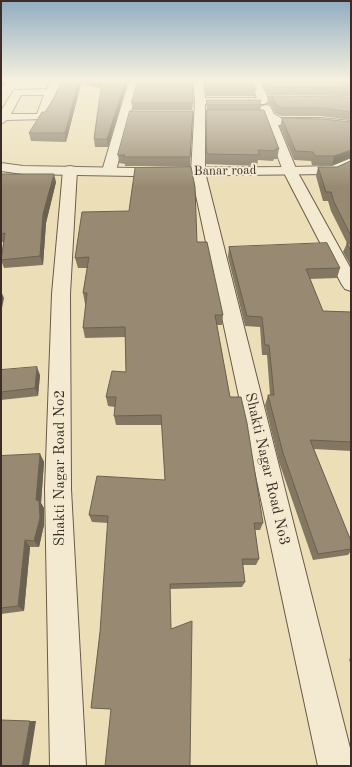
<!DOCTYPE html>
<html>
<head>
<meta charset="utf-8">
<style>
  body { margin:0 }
  #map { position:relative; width:352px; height:767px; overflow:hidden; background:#ecdfb8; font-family:"Old Standard TT",serif }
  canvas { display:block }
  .frame { position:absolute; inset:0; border:2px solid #3d2d26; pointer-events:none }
</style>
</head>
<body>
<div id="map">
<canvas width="352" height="767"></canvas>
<div class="frame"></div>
</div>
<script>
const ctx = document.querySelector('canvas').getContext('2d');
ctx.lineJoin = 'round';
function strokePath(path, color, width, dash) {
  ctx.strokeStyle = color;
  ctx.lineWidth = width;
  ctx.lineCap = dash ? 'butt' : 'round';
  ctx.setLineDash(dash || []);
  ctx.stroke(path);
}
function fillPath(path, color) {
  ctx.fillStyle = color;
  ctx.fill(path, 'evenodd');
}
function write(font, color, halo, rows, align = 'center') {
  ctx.font = font + ' "Old Standard TT",serif';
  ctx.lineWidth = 4;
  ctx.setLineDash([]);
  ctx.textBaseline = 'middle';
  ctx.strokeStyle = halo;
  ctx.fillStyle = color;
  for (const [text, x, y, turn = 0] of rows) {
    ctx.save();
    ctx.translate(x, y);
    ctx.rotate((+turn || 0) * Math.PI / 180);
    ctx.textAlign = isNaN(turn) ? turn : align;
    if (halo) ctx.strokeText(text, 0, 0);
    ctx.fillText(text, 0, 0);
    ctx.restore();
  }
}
const minor = new Path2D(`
  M51 80H61L45 119 7 120 1 124V111L14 90 47 89ZM21 95H44L37 114H11Z
  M129 80H139L116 171 114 174 109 175 104 174 102 171Z
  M193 80H203L205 98H257L249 80H259L269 101 264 104H205V172L351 752V766H318L191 172 195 101Z
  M266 105 270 106 274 114 281 118H321L351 121V129L321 126 278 125 297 171 351 269V291L345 289 342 285 283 171 264 119H236L232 118 230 116 232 114 236 113 262 112 260 108 262 106Z
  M70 166 75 167 77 170 70 294 71 489 86 766H50L45 489 52 294 63 170 65 167Z`);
const tertiary = new Path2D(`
  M351 158V167L334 174 133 176 23 174 1 171V163L23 166 133 168 290 167 332 166Z`);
const wall = new Path2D(`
  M65 80H129L108 147H95L94 139 101 88 81 84 66 142 31 141 29 133 45 112Z
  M204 80H252L256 89 255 96H206Z
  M261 80H351V96L268 95Z
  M268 97H351V120L321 116H281L275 113 271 105 267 104Z
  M207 100H261L260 110 279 149 277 159H274L273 161 258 160 257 166 206 164Z
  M132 103H193L192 110H133Z
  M193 111 190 166H125V164L119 163 118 155Z
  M282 118 351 122 332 165H312L311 161 294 160 280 127Z
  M351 161V266L343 252 347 243 331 211 328 201H323L316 176 318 167H337Z
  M1 174 56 182 46 223 43 265 4 268 1 260 4 242H1Z
  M197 242 223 315 222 325H217L230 397 263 523 260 530H255L259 559 256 565H243L245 582 242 587 170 589 111 709 95 708H91L100 632 108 523 92 522 89 515 165 480 162 425H116L114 416 115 407 108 406 106 397 126 372 125 337 85 338 83 328 86 304H85L83 293 87 268H78L75 258Z
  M229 247 340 268 337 278 310 279 323 311 351 312V451L314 449 351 541V551L348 555 313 560 279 462 265 405 268 395H270L267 355H262L260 327 245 326 228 257Z
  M1 370 40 375 38 396 1 400Z
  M40 454 44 462 41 503 44 508V525L39 547H30L24 611 1 614V456Z
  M351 658V666L349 659Z`);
const shadedWall = new Path2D(`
  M1 80H9L1 88Z
  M79 80H81V84L66 142 65 133Z
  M126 80H129L108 147 107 139Z
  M351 150V158L332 165 334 156Z
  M54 174 56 182 46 223 43 265 40 256 43 214Z
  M1 291 4 298 1 313Z
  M37 367 40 375 38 396 35 388Z
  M40 454 44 462 41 503 44 508V525L39 547 34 541 36 500Z
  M25 540 30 547 24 611 18 606Z
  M30 721H36L29 766H22Z`);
const building = new Path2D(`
  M65 80H79L65 133H29L42 112H45Z
  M96 80H126L107 139H94L102 81Z
  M138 80H192L193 103H132Z
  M205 80H252L256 89H207Z
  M265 80H351V88L269 87Z
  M270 96 351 97V112L323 108H283L276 105 273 97H268Z
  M207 100H261L259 103 260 105H207Z
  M207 110H264L279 149H275V151L258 150 259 155 207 154Z
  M130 111H193L190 157H124L125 155H118Z
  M282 118 323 119 351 122V150L334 156H315L313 152 296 151Z
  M351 161V236L334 202 331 192H326L318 167H337Z
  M191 167 195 187 197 242H207L223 315H215L230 397H241L247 423 263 523H254L259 559H242L245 582 170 584 171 629 192 621 190 766H105L111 709 91 708 100 632 108 516 89 515 97 476 165 480 161 415 114 416 116 397H106L112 371 126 372 125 327 83 328 87 293H83L89 257 75 258 82 212 129 211 135 168Z
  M1 174H54L43 214 40 256 1 260 5 233 1 234Z
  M327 243 340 268 306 269 323 311 351 312V442L310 440 351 541V549L318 554 283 453 268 395H274L269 345H265L262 317 247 316 229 247Z
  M347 243H351V251Z
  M37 367 35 388 1 392V370Z
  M40 454 36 500 39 501 40 518 34 541 25 540 18 606 1 608V456Z
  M1 720 30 721 22 766H1Z`);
const farStreetnames = [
  ["Banar road",225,171,-1]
];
const streetNames = [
  ["Shakti Nagar Road No2",60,468,-90],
  ["Shakti Nagar Road No3",267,469,77]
];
strokePath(minor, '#695a4a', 2);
strokePath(tertiary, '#695a4a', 2);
fillPath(minor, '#f3ead1');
fillPath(tertiary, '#f3ead1');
fillPath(wall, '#837762');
fillPath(shadedWall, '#6a6150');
fillPath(building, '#988a72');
strokePath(building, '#6a6150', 1);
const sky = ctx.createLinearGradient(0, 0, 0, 187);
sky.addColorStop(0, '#91adc1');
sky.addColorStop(0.43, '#f6f1df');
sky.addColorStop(1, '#f6f1df00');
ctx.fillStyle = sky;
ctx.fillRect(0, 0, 352, 187);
write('13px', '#3d2d26', '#f3ead1', farStreetnames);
write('15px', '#3d2d26', '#f3ead1', streetNames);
</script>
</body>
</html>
